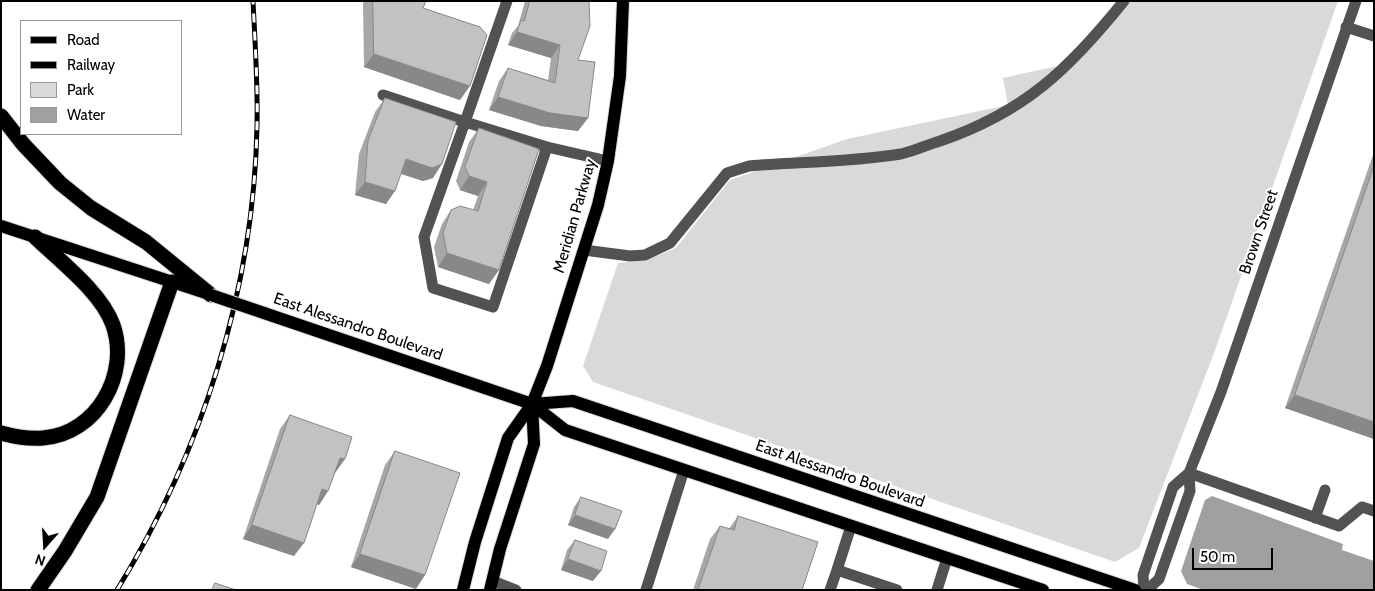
<!DOCTYPE html>
<html>
<head>
<meta charset="utf-8">
<style>
  body { margin:0 }
  #map { position:relative; width:1375px; height:591px; overflow:hidden; background:#fff; font-family:Cabin,sans-serif }
  canvas { display:block }
  .frame { position:absolute; inset:0; border:2px solid #000; pointer-events:none }
  .legend { position:absolute; left:20px; top:20px; width:162px; height:115px; box-sizing:border-box; background:#fff; border:1px solid #999; margin:0; padding:6px 9px; list-style:none; font-size:15px; color:#000 }
  .legend li { display:flex; align-items:center; gap:10px; height:25px }
  .legend b { width:25px; border:1px solid #999 }
  .north { position:absolute; left:20px; top:521px; width:50px; height:50px; -webkit-text-stroke:4px #fff; paint-order:stroke; rotate:199deg; font-size:14px; font-weight:700; line-height:20px; text-align:center; color:#000 }
  .north::after { content:''; display:block; margin:auto; width:18px; height:22px; background:#000; clip-path:polygon(50% 0,100% 100%,50% 72%,0 100%) }
  .scale { position:absolute; left:1192px; top:548px; width:81px; height:22px; box-sizing:border-box; border:2px solid #000; border-top:0; padding-left:6px; font-size:15px; line-height:18px; white-space:nowrap; color:#000; -webkit-text-stroke:4px #fff; paint-order:stroke }
</style>
</head>
<body>
<div id="map">
<canvas width="1375" height="591"></canvas>
<div class="frame"></div>
<ul class="legend">
<li><b style="height:6px;background:#000"></b>Road</li>
<li><b style="height:6px;background:#000"></b>Railway</li>
<li><b style="height:14px;background:#d9d9d9"></b>Park</li>
<li><b style="height:14px;background:#a0a0a0"></b>Water</li>
</ul>
<div class="north">N</div>
<div class="scale">50 m</div>
</div>
<script>
const ctx = document.querySelector('canvas').getContext('2d');
ctx.lineJoin = 'round';
function fillPath(path, color) {
  ctx.fillStyle = color;
  ctx.fill(path, 'evenodd');
}
function strokePath(path, color, width, dash) {
  ctx.strokeStyle = color;
  ctx.lineWidth = width;
  ctx.lineCap = dash ? 'butt' : 'round';
  ctx.setLineDash(dash || []);
  ctx.stroke(path);
}
function write(font, color, halo, rows, align = 'center') {
  ctx.font = font + ' Cabin,sans-serif';
  ctx.lineWidth = 4;
  ctx.setLineDash([]);
  ctx.textBaseline = 'middle';
  ctx.strokeStyle = halo;
  ctx.fillStyle = color;
  for (const [text, x, y, turn = 0] of rows) {
    ctx.save();
    ctx.translate(x, y);
    ctx.rotate((+turn || 0) * Math.PI / 180);
    ctx.textAlign = isNaN(turn) ? turn : align;
    if (halo) ctx.strokeText(text, 0, 0);
    ctx.fillText(text, 0, 0);
    ctx.restore();
  }
}
const green = new Path2D(`
  M1117 1H1338L1214 353 1139 548 1115 562 593 382 583 366 618 263 647 260 676 248 730 180 847 139 1008 105 1003 78 1062 65Z`);
const water = new Path2D(`
  M1212 496 1343 544 1342 550 1374 561V590H1204L1187 584 1181 571 1205 500Z`);
const minor = new Path2D(`
  M507 1 465 122 547 147 608 161
  M1346 27 1374 36
  M383 95 465 122 424 237 433 288 493 307 547 147
  M584 250 630 256 645 255 670 243 727 173 749 166C799 162 851 162 901 154 914 151 927 145 940 141 1025 112 1069 69 1124 1
  M1189 473 1339 526 1362 507 1374 511
  M1315 518 1325 490
  M851 526 837 570 897 590
  M493 581 516 590
  M646 590 684 470
  M830 590 837 570
  M937 590 947 558
  M1144 590 1143 575 1173 487 1189 473
  M1147 590 1159 579 1190 491 1189 473 1221 392 1356 1`);
const major = new Path2D(`
  M1 226 206 293
  M264 313 532 404 565 430 1043 590
  M532 404 573 401 1135 590
  M463 590 475 542 508 438 532 404 547 366 598 205 608 161 620 76 623 1
  M490 590 500 549 534 444 532 404`);
const highway = new Path2D(`
  M1 116 23 144 60 183 91 208 146 242 211 295
  M1 433C15 437 28 439 43 438 97 434 130 374 113 325 101 292 60 261 35 237
  M38 590 65 551 97 497 172 282`);
const rail = new Path2D(`
  M117 590C202 452 254 289 257 126 258 84 255 43 253 1`);
const majorBridge = new Path2D(`
  M211 295 264 313`);
const wall = new Path2D(`
  M363 1H426L423 8 460 100 364 67Z
  M525 1H589L578 60 588 118 578 131 541 126 489 110 499 81 508 68 548 80 551 58 508 45 512 33 518 26Z
  M385 98 433 178 423 181 401 174 386 204 355 195 359 154 375 112Z
  M479 128 539 149 489 284 438 267 434 247 442 224 451 210H473L478 196 460 190 456 181 469 142Z
  M1374 152V439L1285 408Z
  M290 415 335 473 328 491 319 505 317 504 294 556 243 539 280 429Z
  M395 451 416 589 351 567 385 465Z
  M581 497 608 539 568 525 574 507Z
  M738 516 802 590H693L710 539 720 526 729 529Z
  M575 540 593 581 561 570 567 550Z`);
const shadedWall = new Path2D(`
  M517 32 560 45 551 58 508 45Z
  M374 54 470 86 460 100 364 67Z
  M498 97 588 118 578 131 541 126 489 110Z
  M406 159 442 164 433 178 423 181 396 172Z
  M469 176 487 182 478 196 460 190Z
  M365 182 395 191 386 204 355 195Z
  M447 253 499 270 489 284 438 267Z
  M1295 395 1374 422V439L1285 408Z
  M340 458 345 459 335 473 330 471Z
  M322 489 328 491 319 505 312 502Z
  M575 515 615 529 608 539 568 525Z
  M252 525 304 543 294 556 243 539Z
  M360 554 425 575 416 589 351 567Z
  M568 559 601 571 593 581 561 570Z`);
const building = new Path2D(`
  M373 1H426L423 8 480 27 487 35 470 86 374 54Z
  M530 1H589L590 26 578 60 595 62 588 118 550 113 498 97 508 68 555 83 560 45 517 32 521 20 524 21Z
  M385 98 456 122 442 164 432 168 406 159 395 191 365 182 368 141Z
  M479 128 539 149 499 270 447 253 443 233 451 210 460 206 478 211 487 182 469 176 465 167Z
  M1374 166V422L1295 395Z
  M290 415 352 437 345 459 340 458 328 491 322 489 304 543 252 525Z
  M395 451 460 473 425 575 360 554Z
  M581 497 622 511 615 529 575 515Z
  M738 516 818 542 802 590H698L720 526 734 530Z
  M575 540 607 551 601 571 568 559Z
  M215 583 236 590H212Z`);
const streetNames = [
  ["Meridian Parkway",575,216,-74],
  ["Brown Street",1259,232,-71],
  ["East Alessandro Boulevard",358,327,19],
  ["East Alessandro Boulevard",840,474,19]
];
fillPath(green, '#d9d9d9');
fillPath(water, '#a0a0a0');
strokePath(major, '#dbdbdb', 14);
strokePath(highway, '#dbdbdb', 17);
strokePath(minor, '#525252', 11);
strokePath(major, '#000', 12);
strokePath(highway, '#000', 15);
strokePath(rail, '#000', 5);
strokePath(rail, '#fff', 3, [9]);
strokePath(majorBridge, '#dbdbdb', 14, []);
strokePath(majorBridge, '#000', 12);
fillPath(wall, '#a7a7a7');
fillPath(shadedWall, '#888');
fillPath(building, '#c2c2c2');
strokePath(building, '#888', 1);
write('16px', '#000', '#fff', streetNames);
</script>
</body>
</html>
